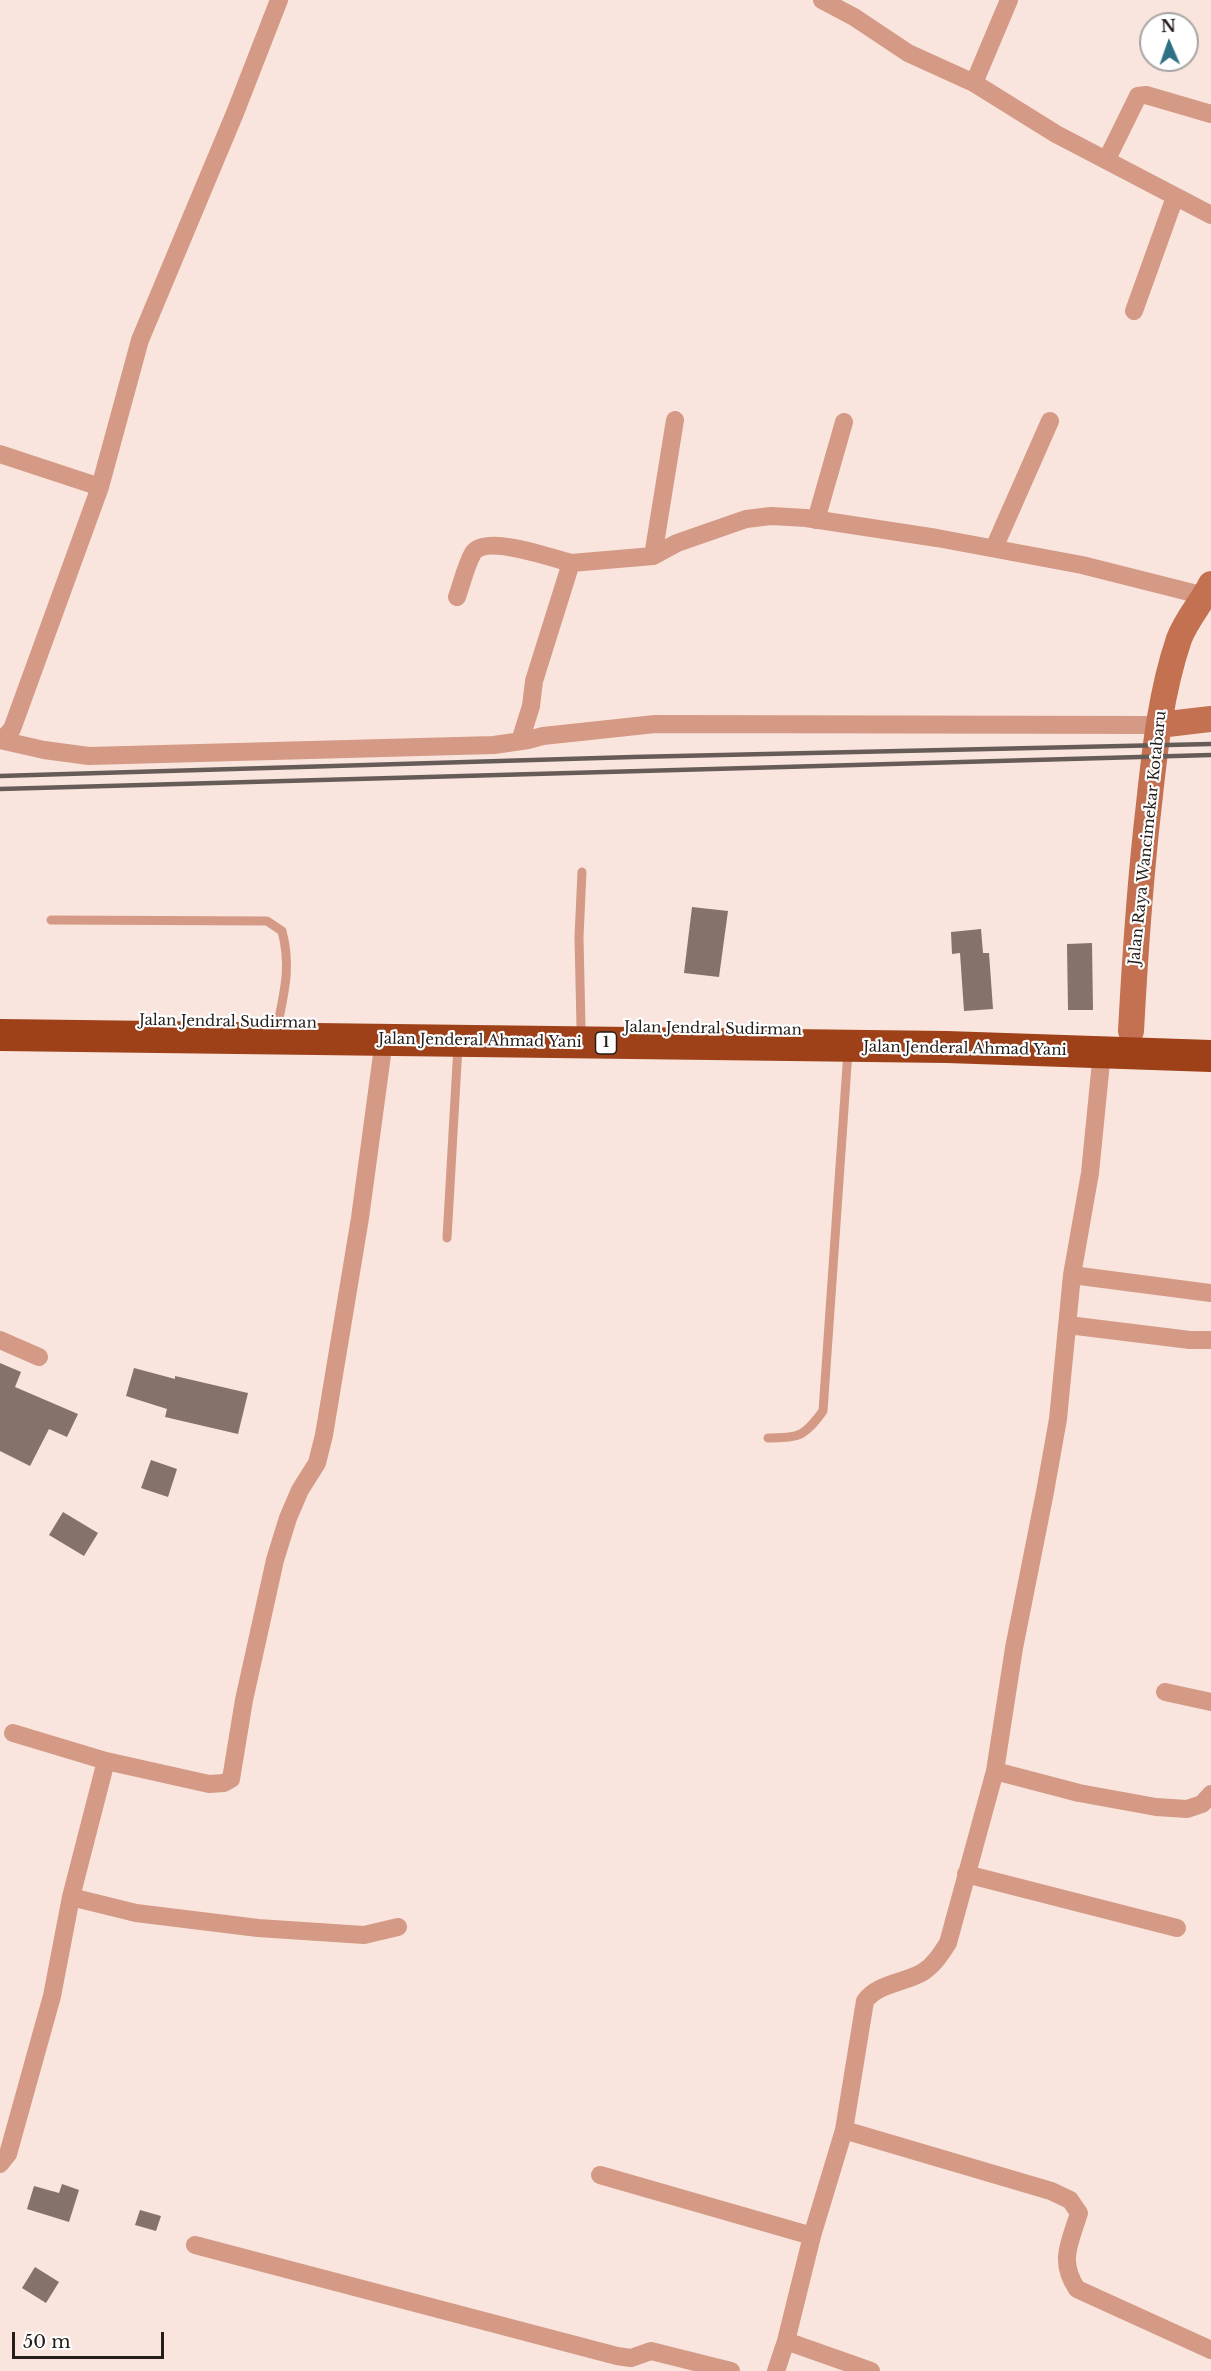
<!DOCTYPE html>
<html>
<head>
<meta charset="utf-8">
<style>
  body { margin:0 }
  #map { position:relative; width:1211px; height:2371px; overflow:hidden; background:#f9e5dd; font-family:"Libre Baskerville",serif }
  canvas { display:block }
  .north { position:absolute; left:1139px; top:12px; width:60px; height:60px; box-sizing:border-box; background:#fff; border:2px solid #a7a5a3; border-radius:50%; rotate:358deg; font-size:16px; font-weight:700; line-height:24px; text-align:center; color:#241d1a }
  .north::after { content:''; display:block; margin:auto; width:21px; height:27px; background:#307084; clip-path:polygon(50% 0,100% 100%,50% 72%,0 100%) }
  .scale { position:absolute; left:12px; top:2332px; width:152px; height:27px; box-sizing:border-box; border:3px solid #241d1a; border-top:0; padding-left:8px; font-size:18px; line-height:21px; white-space:nowrap; color:#241d1a; -webkit-text-stroke:4px #fff; paint-order:stroke }
</style>
</head>
<body>
<div id="map">
<canvas width="1211" height="2371"></canvas>
<div class="north">N</div>
<div class="scale">50 m</div>
</div>
<script>
const ctx = document.querySelector('canvas').getContext('2d');
ctx.lineJoin = 'round';
function fillPath(path, color) {
  ctx.fillStyle = color;
  ctx.fill(path, 'evenodd');
}
function strokePath(path, color, width, dash) {
  ctx.strokeStyle = color;
  ctx.lineWidth = width;
  ctx.lineCap = dash ? 'butt' : 'round';
  ctx.setLineDash(dash || []);
  ctx.stroke(path);
}
function write(font, color, halo, rows, align = 'center') {
  ctx.font = font + ' "Libre Baskerville",serif';
  ctx.lineWidth = 4.5;
  ctx.setLineDash([]);
  ctx.textBaseline = 'middle';
  ctx.strokeStyle = halo;
  ctx.fillStyle = color;
  for (const [text, x, y, turn = 0] of rows) {
    ctx.save();
    ctx.translate(x, y);
    ctx.rotate((+turn || 0) * Math.PI / 180);
    ctx.textAlign = isNaN(turn) ? turn : align;
    if (halo) ctx.strokeText(text, 0, 0);
    ctx.fillText(text, 0, 0);
    ctx.restore();
  }
}
const building = new Path2D(`
  M692 907 728 911 719 977 684 973Z
  M981 929 983 953H989L993 1009 964 1011 960 953 952 954 951 932Z
  M1092 943 1093 1010H1068L1067 944Z
  M0 1363 21 1372 15 1387 78 1414 67 1437 49 1429 30 1466 0 1451Z
  M134 1368 175 1379V1376L248 1393 238 1434 165 1417 167 1409 126 1396Z
  M151 1460 177 1469 168 1497 141 1488Z
  M63 1512 98 1533 84 1556 49 1535Z
  M62 2184 79 2190 69 2222 27 2209 34 2186 59 2193Z
  M140 2210 161 2216 156 2231 135 2225Z
  M35 2267 59 2282 46 2303 22 2288Z`);
const lane = new Path2D(`
  M51 920 267 921 282 931C291 965 285 989 278 1023
  M581 1027 579 937 582 872
  M447 1238 458 1046
  M768 1438C800 1437 803 1438 823 1411L848 1051`);
const street = new Path2D(`
  M822 0 854 17 908 53 974 83 1056 134 1211 215
  M974 83 1009 0
  M1107 159 1138 96 1146 95 1211 114
  M1134 311 1175 197
  M0 454 100 487 140 340 235 113 279 0
  M816 520 844 422
  M994 548 1050 421
  M653 556 675 420
  M457 597C462 583 466 565 473 553 486 534 552 558 571 563
  M0 740 44 750 89 756 494 745 528 740 543 736 655 724 1159 725
  M2 740 12 729 100 487
  M520 741 531 706 534 681 571 563 653 556 677 543 746 519 771 516 806 518 937 538 1082 565 1205 596
  M1072 1275 1211 1293
  M1068 1325 1190 1340H1211
  M0 1340 39 1357
  M1165 1692 1211 1702
  M13 1733 106 1761 209 1784 224 1783 231 1779 244 1700 275 1560 288 1518 300 1490 317 1463 324 1435 360 1218 384 1040
  M995 1771 1079 1793 1156 1807 1187 1809 1202 1804 1211 1794
  M966 1874 1177 1928
  M71 1897 136 1913 258 1928 364 1935 398 1927
  M844 2130 1051 2191 1070 2200 1079 2213C1070 2243 1058 2261 1077 2289L1211 2350
  M0 2164 8 2154 52 1996 71 1897 106 1761
  M600 2175 812 2236
  M195 2245 617 2356 631 2358 651 2351 731 2371
  M786 2341 871 2371
  M776 2371 786 2341 812 2236 844 2130 865 2001C878 1983 905 1983 923 1972 934 1965 941 1954 948 1943L995 1771 1014 1648 1045 1492 1058 1419 1072 1275 1090 1173 1102 1052`);
const secondary = new Path2D(`
  M1159 725 1211 719
  M1131 1031C1135 956 1140 880 1149 804 1155 748 1161 692 1179 639 1186 620 1202 602 1211 584`);
const highway = new Path2D(`
  M0 1035 947 1047 1211 1056`);
const rail = new Path2D(`
  M0 776 633 757 1211 744
  M0 789 1211 755`);
const shields = [
  [606,1043,21]
];
const shieldNames = [
  ["1",606,1043]
];
const streetNames = [
  ["Jalan Raya Wancimekar Kotabaru",1148,838,-84],
  ["Jalan Jendral Sudirman",228,1022,1],
  ["Jalan Jendral Sudirman",713,1029,1],
  ["Jalan Jenderal Ahmad Yani",480,1041,1],
  ["Jalan Jenderal Ahmad Yani",965,1049,1]
];
fillPath(building, '#84726b');
strokePath(lane, '#d49a85', 9);
strokePath(street, '#d49a85', 18);
strokePath(secondary, '#c47152', 26);
strokePath(highway, '#9e4118', 32);
strokePath(rail, '#665b57', 4.5);
for (const [x, y, w] of shields) {
  const box = new Path2D();
  box.roundRect(x - w / 2, y - 11, w, 22, 4.5);
  ctx.fillStyle = '#fff';
  ctx.fill(box);
  strokePath(box, '#241d1a', 1.5);
}
write('bold 14px', '#241d1a', null, shieldNames);
write('15px', '#241d1a', '#fff', streetNames);
</script>
</body>
</html>
